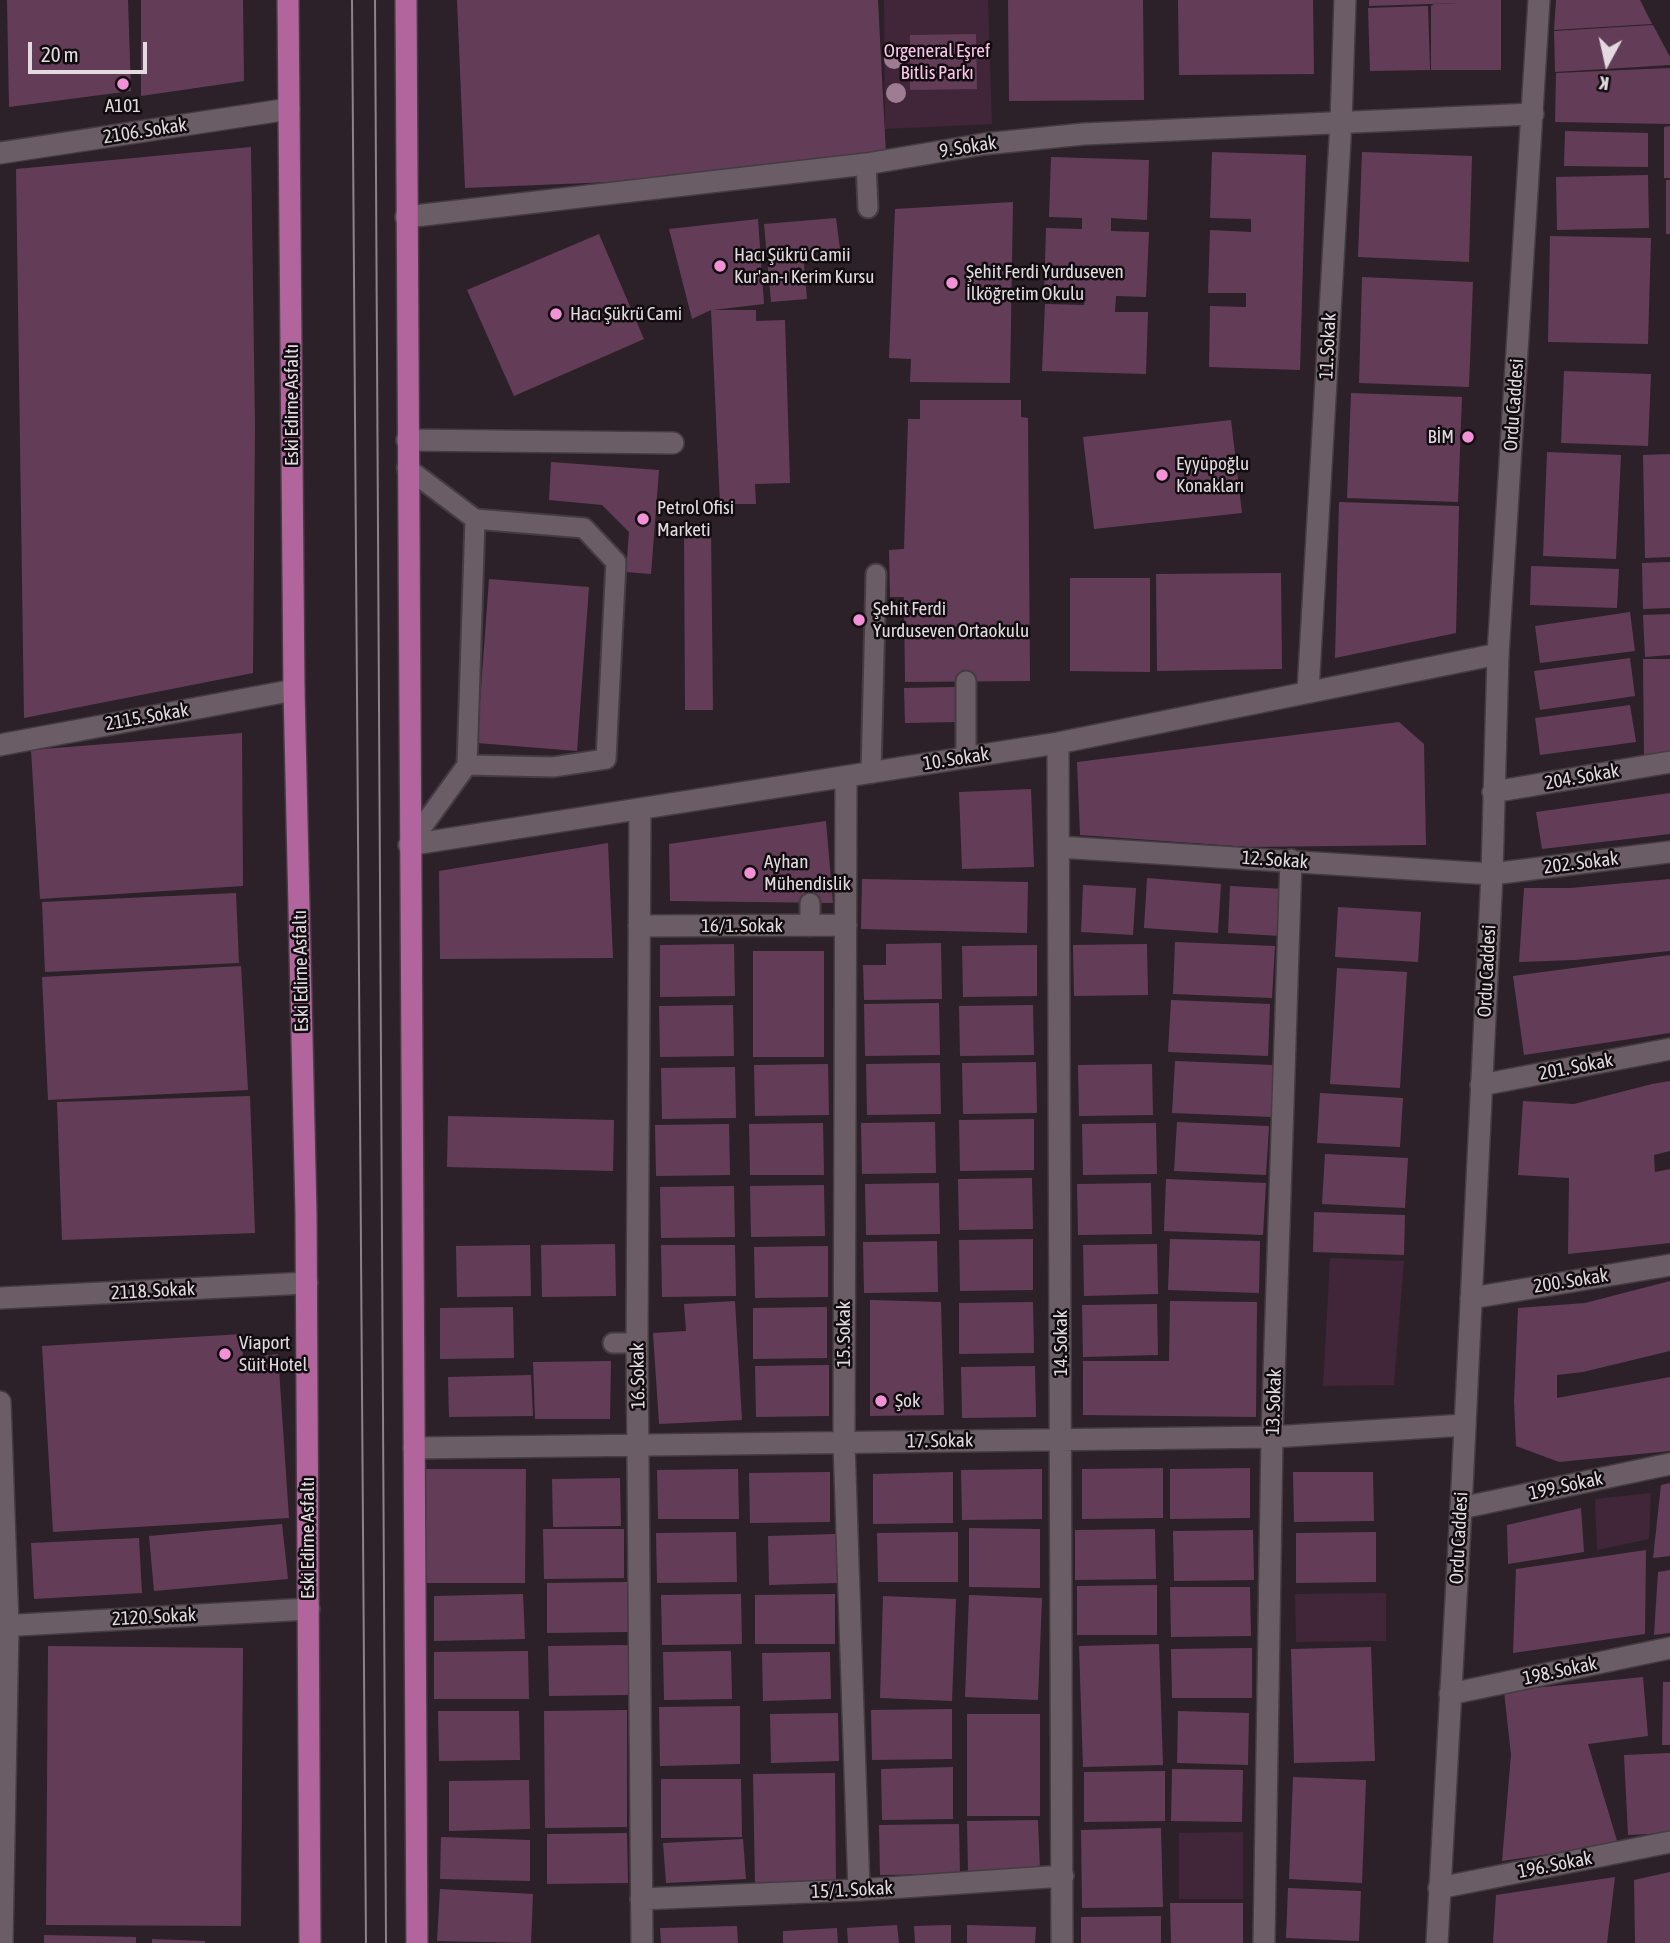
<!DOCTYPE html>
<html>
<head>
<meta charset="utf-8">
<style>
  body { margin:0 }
  #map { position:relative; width:1670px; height:1943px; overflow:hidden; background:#2c2128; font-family:"Asap Condensed",sans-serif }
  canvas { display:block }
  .north { position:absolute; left:1572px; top:28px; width:70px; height:70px; -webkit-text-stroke:5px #110c0f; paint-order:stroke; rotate:188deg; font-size:19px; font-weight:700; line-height:28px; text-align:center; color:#e2dadf }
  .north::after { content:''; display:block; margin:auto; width:24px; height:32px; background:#e2dadf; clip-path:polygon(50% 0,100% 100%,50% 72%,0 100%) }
  .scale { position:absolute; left:28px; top:42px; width:119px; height:32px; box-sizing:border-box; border:4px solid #e2dadf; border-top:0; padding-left:9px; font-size:21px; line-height:24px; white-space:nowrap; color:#e2dadf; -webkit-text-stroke:5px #110c0f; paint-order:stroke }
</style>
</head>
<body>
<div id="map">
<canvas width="1670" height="1943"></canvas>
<div class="north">K</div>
<div class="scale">20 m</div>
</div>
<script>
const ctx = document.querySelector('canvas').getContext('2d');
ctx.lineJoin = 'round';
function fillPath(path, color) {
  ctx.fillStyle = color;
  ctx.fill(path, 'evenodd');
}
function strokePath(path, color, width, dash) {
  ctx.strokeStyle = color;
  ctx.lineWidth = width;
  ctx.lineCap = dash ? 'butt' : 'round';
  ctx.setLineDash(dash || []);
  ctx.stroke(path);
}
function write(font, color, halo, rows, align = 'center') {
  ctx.font = font + ' "Asap Condensed",sans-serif';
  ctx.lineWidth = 5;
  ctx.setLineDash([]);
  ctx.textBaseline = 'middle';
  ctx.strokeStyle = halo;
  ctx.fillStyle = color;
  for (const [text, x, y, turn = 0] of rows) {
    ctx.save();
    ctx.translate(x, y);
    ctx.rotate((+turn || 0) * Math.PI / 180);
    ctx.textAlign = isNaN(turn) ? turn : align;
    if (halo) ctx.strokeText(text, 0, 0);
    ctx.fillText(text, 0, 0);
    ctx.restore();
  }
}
const green = new Path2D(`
  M884 0H988L992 124 885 129Z
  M1330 1258 1404 1261 1394 1385 1323 1386Z
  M1651 1493 1649 1539 1597 1550 1595 1499Z
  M1386 1593V1641L1296 1642 1295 1594Z
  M1243 1832V1899H1179V1833Z`);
const building = new Path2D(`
  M7 0H128L131 91 9 107Z
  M141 0H243L244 81 141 96Z
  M457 0H878L886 155 636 181 465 188Z
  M1008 0H1143L1144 100 1009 101Z
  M1178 0H1313L1314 74 1179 75Z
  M1369 0H1501V70H1431V6L1434 4 1459 3 1369 6Z
  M1556 0H1640L1652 24 1554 30Z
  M1428 6 1430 70 1370 71 1368 8Z
  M1653 25 1670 57V65L1555 72 1554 31Z
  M976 34 977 89 910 90V35Z
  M1670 68V124L1555 122 1556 73Z
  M1670 126V178H1664V127Z
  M1565 131 1648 133V167L1564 166Z
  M251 147 255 426 253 673 24 718 16 169Z
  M1212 152 1306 155 1300 370 1209 367 1210 306 1246 307V293H1208L1210 230 1251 232V219L1210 218Z
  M1362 152 1472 156 1469 262 1358 257Z
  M1051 157 1149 160 1147 220 1111 218V231L1149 232 1146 297 1116 296 1115 312H1148L1146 374 1042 371 1045 304 1084 305 1085 297 1044 296 1046 228 1082 229V218L1049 217Z
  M1648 175 1649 228 1557 230 1556 177Z
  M1666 180H1670V234H1666Z
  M1013 202 1010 383 910 382 911 359 889 358 895 209Z
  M836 218 840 249 803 252 807 299 771 302 764 224Z
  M758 219 764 304 713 310H756V321L785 320 790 483 755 484 756 504H720L711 310 692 319 669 229Z
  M599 234 644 339 514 396 467 290Z
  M1550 236 1651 238 1648 344 1548 342Z
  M1362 277 1473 282 1469 387 1359 383Z
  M1564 371 1651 374 1648 446 1561 443Z
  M1351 393 1462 397 1458 502 1347 498Z
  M920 400H1021V417L1028 418 1030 681 905 682 904 597H890L889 550 904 549 908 419H920Z
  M1231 420 1242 513 1094 529 1083 437Z
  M1547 452 1621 455 1616 559 1543 556Z
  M1670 454V557L1645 558 1643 455Z
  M551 462 659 470 651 574 626 572 629 532 602 505 549 500Z
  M1339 502 1459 506 1456 633 1335 658Z
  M684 529H711L713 710H685Z
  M1670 562V608L1643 609 1642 563Z
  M1531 566 1619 569 1617 608 1530 605Z
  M1281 573 1282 669 1157 671 1156 574Z
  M1070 578H1150V672L1070 671Z
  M489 579 589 587 577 751 477 743Z
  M1630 612 1635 651 1540 663 1535 626Z
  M1670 614V655L1645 657 1643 615Z
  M1630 658 1635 696 1540 710 1534 671Z
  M1643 659H1670V752L1644 756Z
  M955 687V722L905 723 904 688Z
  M1630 705 1636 742 1540 755 1535 718Z
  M1399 722 1424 744 1426 845 1249 847 1080 835 1077 762Z
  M242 733 243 886 40 899 31 750Z
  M1031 789 1034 867 962 869 959 792Z
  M1670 793V834L1542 849 1536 812Z
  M826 821 833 903 670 901 669 844Z
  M608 843 613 958 440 959 439 871Z
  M1147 878 1221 884 1218 933 1144 928Z
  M862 879 1028 882 1027 933 861 929Z
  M1670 879V951L1575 960 1519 962 1524 888H1570Z
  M1083 885 1136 888 1133 935 1081 932Z
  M1230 886 1284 889 1281 936 1228 933Z
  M236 893 239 963 45 972 42 902Z
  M1338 907 1421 912 1418 962 1335 957Z
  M1175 942 1275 946 1272 998 1173 994Z
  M941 943 942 999 864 1000 863 965H886V944Z
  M734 944 735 996 660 997V945Z
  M1147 944 1148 995 1074 996 1073 945Z
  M1037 945V996L963 997 962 946Z
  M753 951H824V1057H753Z
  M1670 955V1033L1524 1055 1513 976Z
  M241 966 248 1090 48 1100 42 977Z
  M1337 968 1407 972 1400 1088 1330 1084Z
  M1171 1000 1270 1004 1268 1056 1168 1052Z
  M939 1003 940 1055 865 1056 864 1004Z
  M733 1005 734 1056 660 1057 659 1006Z
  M1033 1005 1034 1055 960 1056 959 1006Z
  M1175 1061 1274 1065 1272 1117 1172 1113Z
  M1036 1062 1037 1113 963 1114 962 1063Z
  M940 1063 941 1114 867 1115 866 1064Z
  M828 1064 829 1115 755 1116 754 1065Z
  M1152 1064 1153 1115 1079 1116 1078 1065Z
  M735 1067 736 1118 662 1119 661 1068Z
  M1670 1081V1151L1654 1155 1655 1172 1670 1169V1243L1568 1254 1569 1178 1518 1175 1523 1101 1574 1104 1652 1084Z
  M1320 1093 1403 1098 1400 1147 1317 1143Z
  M250 1096 255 1233 62 1240 57 1102Z
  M448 1116 614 1120 613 1171 447 1167Z
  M1034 1119V1170L960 1171 959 1120Z
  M935 1122 936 1173 862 1174 861 1123Z
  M1177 1122 1269 1126 1266 1175 1174 1171Z
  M823 1123 824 1175H750L749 1124Z
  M1156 1123 1157 1174 1083 1175 1082 1124Z
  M729 1124 730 1175 656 1176 655 1125Z
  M1325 1154 1408 1158 1405 1208 1322 1204Z
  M1032 1178 1033 1229 959 1230 958 1179Z
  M1166 1179 1266 1183 1263 1235 1164 1231Z
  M939 1183 940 1234 866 1235 865 1184Z
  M1151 1183 1152 1234 1078 1235 1077 1184Z
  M824 1185 825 1236 751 1237 750 1186Z
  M734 1186 735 1237 661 1238 660 1187Z
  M1314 1212 1405 1215 1404 1255 1313 1252Z
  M1033 1239V1290L960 1291 959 1240Z
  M1170 1239 1260 1241 1259 1293 1168 1290Z
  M937 1241 938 1292 864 1293 863 1242Z
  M615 1244 616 1296 542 1297 541 1245Z
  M1157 1244 1158 1294 1084 1296 1083 1245Z
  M530 1245 531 1296 457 1297 456 1246Z
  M661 1245H735L736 1296 662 1297Z
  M828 1246V1297L755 1298 754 1247Z
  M1670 1281V1351L1583 1372 1557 1375V1398L1670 1377V1451L1559 1462 1516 1446 1514 1401 1518 1308 1585 1303Z
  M870 1300 941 1302 944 1415 870 1416Z
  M735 1301 742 1420 659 1424 653 1333 686 1331 684 1304Z
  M1170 1301 1257 1302 1256 1417 1083 1415V1361H1169Z
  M1033 1302 1034 1353 959 1354V1303Z
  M1157 1304 1158 1355 1083 1357 1082 1305Z
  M513 1307 514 1358 440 1359V1308Z
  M827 1307V1358L753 1359V1308Z
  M242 1334 243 1358 278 1354 289 1518 53 1532 42 1346Z
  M611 1361 610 1419H535L533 1362Z
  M829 1365V1416L756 1417 755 1366Z
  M1035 1366 1036 1417 962 1418 961 1367Z
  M531 1375 533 1416 449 1417 448 1377Z
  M1163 1468V1518L1082 1519V1469Z
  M1250 1468V1518L1170 1519V1469Z
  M425 1469H526L525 1583H424Z
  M738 1469 739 1519H658L657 1470Z
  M1042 1469V1519L962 1520 961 1470Z
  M830 1472V1522L750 1523 749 1473Z
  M953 1472V1523L873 1524V1474Z
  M1293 1472H1373L1374 1521 1294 1522Z
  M620 1478 621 1526 553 1527 552 1479Z
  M1670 1483V1556L1653 1558 1661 1485Z
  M1581 1508 1584 1552 1508 1564 1507 1525Z
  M282 1524 288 1579 154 1591 149 1536Z
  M969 1528 1040 1529V1588L969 1587Z
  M543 1529H624V1578L544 1579Z
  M1155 1529 1156 1579 1075 1580V1530Z
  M1253 1530 1254 1580 1174 1581 1173 1531Z
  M736 1532 737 1582 657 1583 656 1533Z
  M958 1532V1582H878L877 1533Z
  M1376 1532V1582L1296 1583V1533Z
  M836 1534 837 1583 769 1585 768 1536Z
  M139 1538 142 1593 34 1599 31 1543Z
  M1646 1550 1645 1634 1513 1653 1516 1569Z
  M1670 1570V1633L1654 1635 1658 1572Z
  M627 1582 628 1632 547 1633V1583Z
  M1157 1585V1635H1077V1586Z
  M1170 1587H1250L1251 1636 1171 1637Z
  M523 1594 525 1639 434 1641V1596Z
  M741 1594 742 1644 662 1645 661 1595Z
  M835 1594V1644H755V1595Z
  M969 1595 1042 1598 1038 1700 965 1697Z
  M883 1596 956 1599 952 1701 880 1698Z
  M1159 1644 1163 1765 1083 1767 1079 1646Z
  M629 1645V1695L549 1696 548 1646Z
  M48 1646 243 1648 241 1926 46 1925Z
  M1371 1647 1375 1761 1294 1763 1291 1649Z
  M1252 1648V1698H1172L1171 1649Z
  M528 1651 529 1699H434V1652Z
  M731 1651 732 1699 664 1700 663 1652Z
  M830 1652 831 1699 763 1701 762 1653Z
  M1643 1677 1648 1736 1588 1744 1618 1844 1502 1861 1511 1755 1504 1691Z
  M1663 1682H1670V1745H1662Z
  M740 1706V1764L660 1766 659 1707Z
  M952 1709V1759L872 1760 871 1710Z
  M627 1710V1827L545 1828 544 1711Z
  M438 1711H519L520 1760 439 1761Z
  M1178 1711 1249 1713 1248 1765 1177 1763Z
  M838 1713 839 1761 771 1763 770 1714Z
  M967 1714H1040V1816H967Z
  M1670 1753V1833L1628 1835 1624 1755Z
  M953 1767V1819L882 1820 881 1769Z
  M1172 1769 1243 1770 1242 1822 1171 1821Z
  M1165 1771V1821L1084 1822V1772Z
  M835 1773 836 1885 755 1886 753 1774Z
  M1293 1777 1366 1780 1362 1883 1289 1879Z
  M661 1779H741L742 1837 661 1838Z
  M529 1780 530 1829 449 1831V1781Z
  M1038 1820 1040 1870 968 1872 967 1821Z
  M959 1824 960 1874 880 1875 879 1825Z
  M1161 1828 1163 1907 1082 1908 1081 1830Z
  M627 1833 628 1883 547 1884V1834Z
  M441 1837 530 1840V1881L440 1879Z
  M743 1839 746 1879 666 1883 663 1843Z
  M1670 1872V1943H1635L1634 1880Z
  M1615 1877 1607 1943H1493L1496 1895Z
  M1288 1888 1361 1891 1359 1941 1286 1938Z
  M440 1889 533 1894 531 1943 437 1941Z
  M1170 1903H1243V1943H1171Z
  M1161 1916V1943H1081V1917Z
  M897 1925 899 1943H848L847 1928Z
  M951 1925V1943H915L914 1926Z
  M967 1925 1036 1927 1035 1943H967Z
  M737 1926 738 1943H661L660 1928Z
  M837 1928 838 1943H783V1931Z
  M44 1935 136 1937V1943H44Z
  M152 1939 205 1941V1943H152Z`);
const lane = new Path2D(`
  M866 164 868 208
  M407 468 475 519 467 765 409 845
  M966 681V758
  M467 765 553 767 606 759 616 562 584 528 475 519
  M871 773 876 574
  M810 903V926
  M613 1343H637`);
const street = new Path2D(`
  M0 153 289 109
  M406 217 866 164 984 144 1084 134 1533 114
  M407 440 673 443
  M1308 691 1341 122 1345 0
  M1058 743 1062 1943
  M0 745 294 690
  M846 777 844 1443 859 1890
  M1493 792 1670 762
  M640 809 637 1343 642 1943
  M409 845 1058 743 1498 654
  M1059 847 1492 874 1670 852
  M639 926 846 925
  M1481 1085 1670 1049
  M1471 1298 1670 1265
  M414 1448 1272 1437 1465 1425
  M1461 1508 1670 1464
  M0 1626 309 1609
  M1450 1694 1670 1648
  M1439 1888 1670 1842
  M641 1899 859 1890 1063 1876
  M1264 1943 1272 1437 1291 860`);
const secondary = new Path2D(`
  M0 1298 307 1283
  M0 1402 8 1625 2 1943
  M1437 1943 1461 1508 1492 874 1498 654 1539 0`);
const primary = new Path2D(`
  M288 0 294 690 306 1213 310 1943
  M406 0 417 1943`);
const tram = new Path2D(`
  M352 0 366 1943
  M375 0 386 1943`);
const trees = [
  [894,59],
  [896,93]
];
const markers = [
  [123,84,7,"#f391d6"],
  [720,266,7,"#f391d6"],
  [952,283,7,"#f391d6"],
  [556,314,7,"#f391d6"],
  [1468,437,7,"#f391d6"],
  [1162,475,7,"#f391d6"],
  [643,519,7,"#f391d6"],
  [859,620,7,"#f391d6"],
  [750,873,7,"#f391d6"],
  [225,1354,7,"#f391d6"],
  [881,1401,7,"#f391d6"]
];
const parkNames = [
  ["Orgeneral Eşref",937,51],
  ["Bitlis Parkı",937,73]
];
const poiNames = [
  ["A101",123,106,"center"],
  ["Hacı Şükrü Camii",734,255],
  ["Kur'an-ı Kerim Kursu",734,277],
  ["Şehit Ferdi Yurduseven",966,272],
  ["İlköğretim Okulu",966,294],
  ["Hacı Şükrü Cami",570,314],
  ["BİM",1454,437,"right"],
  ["Eyyüpoğlu",1176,464],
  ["Konakları",1176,486],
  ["Petrol Ofisi",657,508],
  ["Marketi",657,530],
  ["Şehit Ferdi",873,609],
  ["Yurduseven Ortaokulu",873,631],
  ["Ayhan",764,862],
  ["Mühendislik",764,884],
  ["Viaport",239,1343],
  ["Süit Hotel",239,1365],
  ["Şok",895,1401]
];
const streetNames = [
  ["2106. Sokak",145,131,-9],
  ["9. Sokak",968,147,-9],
  ["11. Sokak",1328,346,-87],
  ["Eski Edirne Asfaltı",292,405,-90],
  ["Ordu Caddesi",1514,405,-86],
  ["2115. Sokak",147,717,-10],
  ["10. Sokak",956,759,-9],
  ["204. Sokak",1582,777,-10],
  ["12. Sokak",1275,860,4],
  ["202. Sokak",1581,863,-7],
  ["16/1. Sokak",742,926],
  ["Eski Edirne Asfaltı",301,971,-91],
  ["Ordu Caddesi",1487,971,-87],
  ["201. Sokak",1576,1067,-11],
  ["200. Sokak",1571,1281,-9],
  ["2118. Sokak",153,1291,-3],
  ["15. Sokak",844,1334,-90],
  ["14. Sokak",1061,1343,-90],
  ["16. Sokak",638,1376,-91],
  ["13. Sokak",1274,1402,-88],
  ["17. Sokak",940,1441,-1],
  ["199. Sokak",1566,1486,-12],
  ["Eski Edirne Asfaltı",308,1538,-90],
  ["Ordu Caddesi",1459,1538,-87],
  ["2120. Sokak",154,1617,-3],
  ["198. Sokak",1560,1671,-12],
  ["196. Sokak",1555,1865,-11],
  ["15/1. Sokak",852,1890,-3]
];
fillPath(green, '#402638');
fillPath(building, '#633d57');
strokePath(lane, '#453c42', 23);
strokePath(street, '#453c42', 24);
strokePath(secondary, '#453c42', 24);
strokePath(primary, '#453c42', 24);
strokePath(lane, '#6a5d66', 19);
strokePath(street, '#6a5d66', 21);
strokePath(secondary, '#6a5d66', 21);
strokePath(primary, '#b2659d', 21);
strokePath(tram, '#8c8389', 2);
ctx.fillStyle = '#9e7c93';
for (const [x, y] of trees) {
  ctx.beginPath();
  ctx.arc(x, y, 10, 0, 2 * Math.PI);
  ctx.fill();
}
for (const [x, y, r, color] of markers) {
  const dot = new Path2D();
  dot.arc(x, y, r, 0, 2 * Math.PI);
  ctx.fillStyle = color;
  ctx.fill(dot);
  strokePath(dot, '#110c0f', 2.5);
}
write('19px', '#fcc6ea', '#110c0f', parkNames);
write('19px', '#e2dadf', '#110c0f', poiNames, 'left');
write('19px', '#e2dadf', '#110c0f', streetNames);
</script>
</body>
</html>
